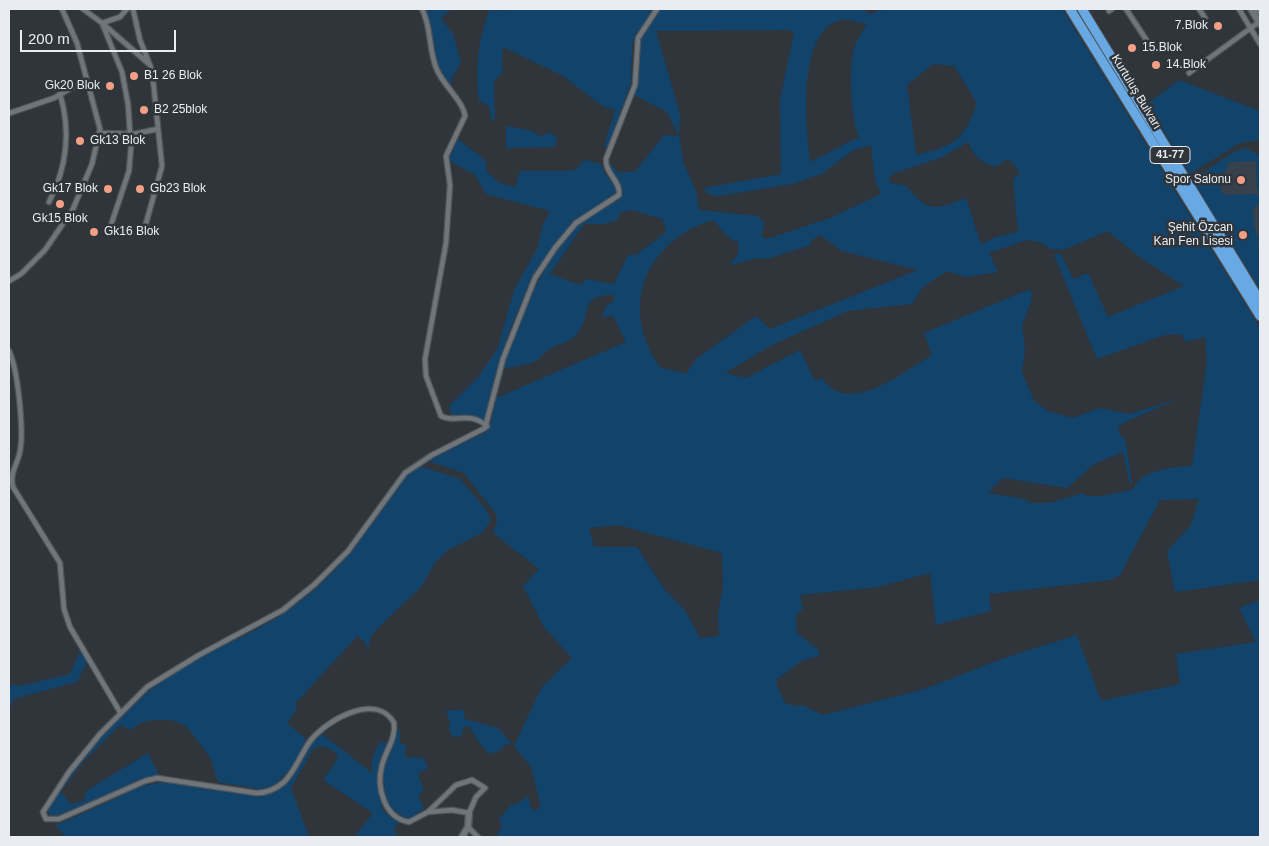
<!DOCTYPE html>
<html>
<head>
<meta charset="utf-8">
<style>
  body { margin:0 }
  #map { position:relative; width:1269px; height:846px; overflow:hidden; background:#2f353a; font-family:Arial,sans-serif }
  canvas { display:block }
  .frame { position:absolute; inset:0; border:10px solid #e9ecf0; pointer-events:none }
  .scale { position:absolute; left:20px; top:30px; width:156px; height:22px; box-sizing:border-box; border:2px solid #e9ecf0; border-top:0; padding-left:6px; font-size:15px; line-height:18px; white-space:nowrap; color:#e9ecf0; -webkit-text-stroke:4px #2f353a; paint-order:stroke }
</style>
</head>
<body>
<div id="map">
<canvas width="1269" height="846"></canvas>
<div class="frame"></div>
<div class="scale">200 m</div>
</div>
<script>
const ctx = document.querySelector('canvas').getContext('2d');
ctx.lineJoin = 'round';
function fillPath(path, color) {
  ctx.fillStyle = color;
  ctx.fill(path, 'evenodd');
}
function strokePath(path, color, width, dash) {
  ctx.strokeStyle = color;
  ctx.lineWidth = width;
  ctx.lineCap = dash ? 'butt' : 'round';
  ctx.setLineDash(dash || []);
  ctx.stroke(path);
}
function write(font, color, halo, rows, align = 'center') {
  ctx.font = font + ' Arial,sans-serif';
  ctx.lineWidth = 5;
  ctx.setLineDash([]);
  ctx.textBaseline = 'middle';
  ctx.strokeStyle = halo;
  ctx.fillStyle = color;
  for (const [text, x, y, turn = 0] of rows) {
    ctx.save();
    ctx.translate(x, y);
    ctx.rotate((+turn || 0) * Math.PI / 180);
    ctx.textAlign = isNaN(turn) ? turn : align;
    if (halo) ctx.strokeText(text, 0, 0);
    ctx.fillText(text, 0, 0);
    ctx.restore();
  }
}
const built = new Path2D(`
  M1246 148 1260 156V289L1191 180 1234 152Z`);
const green = new Path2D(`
  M424 9H452L441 18 453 34 461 62 451 80V89L433 55 431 28Z
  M490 9 503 11 506 9H654L650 18 635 35 632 45 631 82 608 148 604 146 615 110 602 106 563 76 503 47 502 73 494 81 495 120H492L488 105 479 101C475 70 478 38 490 9Z
  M659 9H863L869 14 883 9H1062L1260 328V580L1175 592 1167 551 1191 525 1199 499 1160 500 1120 575 1111 580 989 594 991 611 936 625 930 573 878 587 800 595 803 609 796 615 797 633 820 651 818 656 802 661 777 679V686L785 703 794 706 802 705 823 715 924 689 1007 657 1077 635 1101 701 1180 684 1176 654 1256 642 1239 608 1260 600V837H496L502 826 499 819 511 805 522 801 525 797H529L530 805 533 810 539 809 540 803 531 767 514 746 541 688 572 658 544 627 523 586 539 569 493 533 497 522 496 514 464 473 428 461V460L486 432 490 428 496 398 626 342 613 316 601 317 607 305 614 301 613 295C576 295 594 318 575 336 568 344 556 344 548 350 543 353 541 358 536 361 532 364 509 368 502 369L531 294 555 253 580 222 620 199 623 189 610 171 609 162 619 173 636 171 664 135 679 136 667 112 634 95C640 76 635 58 641 39 644 27 657 22 659 9ZM843 19 867 24C863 31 858 38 855 45 848 63 851 120 859 137L810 162C806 126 799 57 826 28 830 24 837 21 843 19ZM788 30 794 32 780 100 781 174 704 188 707 194 719 196 793 184 823 173 852 151 871 145 875 179 881 194 830 218 767 239 762 237 764 223 758 216 699 210 696 191 683 161 679 136 680 114 656 31ZM933 64 954 66 977 103C964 141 953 146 916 155L907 85ZM968 142C973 156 981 162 995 167L1008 159 1018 169 1019 175 1013 179 1018 232 996 237 981 244 966 198C935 210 928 213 906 186L891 183 889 178 892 174 943 157ZM632 210 662 219 666 228 665 233 636 255H628L614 284 587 279 580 285 550 274 584 224H604L617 220 621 212ZM713 220 728 237 739 243 738 253 730 265H732L757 258 767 259 811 245V241L820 235 842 251 918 270 770 329 756 316 696 359 686 374 660 367C618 308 645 241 713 220ZM1108 231 1138 256 1184 286 1108 317 1088 273 1073 279 1063 258 1059 253 1054 255 1097 359 1165 335 1181 334 1186 342 1205 337 1207 362 1192 466C1173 467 1142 469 1133 489L1103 496H1087L1083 493 1050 503H1028L1026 499 988 493 1003 478 1067 488 1094 464 1123 452 1130 485 1132 482 1125 438 1120 435 1118 428 1123 423 1179 398 1130 414 1100 408 1072 418 1048 411 1034 401 1022 372 1025 350 1022 326 1031 302 1032 295 1030 289 924 333 932 355C902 372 849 418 822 378L815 381 800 350 746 378 725 373 772 345 848 311 912 304 923 287 947 271 965 277 998 272 989 253 1027 240 1040 242 1050 249 1063 250ZM618 525 722 553 723 586 718 614 719 636 700 638 685 610 665 590 637 547H594L589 528Z
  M1179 80 1260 111V140L1240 143 1190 174 1147 104Z
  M506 126 533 131 540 137 549 132 557 137 555 147 506 148Z
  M458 139 485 160 487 172 500 183 515 187 520 171H570L576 169 585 160 601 164C603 176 614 180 617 192 613 200 581 213 571 225 523 280 498 351 485 423L469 415 452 416 449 406 479 376 498 348 514 290 538 247 542 227 550 211 486 194 475 175 448 160Z
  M1246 148 1260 156V189L1257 190 1256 161 1229 162 1226 172 1220 173 1221 192 1225 195 1260 194V202L1252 211 1255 223 1253 224 1260 242 1257 244 1260 254V289L1191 180 1234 152Z
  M420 466 460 479 486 509 491 521 482 533 448 550 435 563 421 587 377 629 371 636 368 649 364 641 357 636 295 704 297 709 287 723 307 740 291 768 274 786 261 789 218 782 210 757 186 726 171 720H154L142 722 130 730 120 725 84 761 61 791 70 804 84 801 86 791 148 753 159 775 135 782 62 816 49 815C46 803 62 785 69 776 108 724 145 687 204 655 229 642 257 631 281 615 310 596 338 570 358 542 376 516 391 483 420 466Z
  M80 651 87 662 77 682 14 699 9 710V684L20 686 70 674Z
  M463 709 465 719 498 728 512 744H506L501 750 490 754C481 747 475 736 469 726L463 728 462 736 453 737 448 728 451 726 446 711Z
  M400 727V744H406L405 757 424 758 428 768 418 774 424 790 418 796 424 809 409 819 391 810 386 801 384 782V765Z
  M322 734 372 773V759L379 743 388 742 378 768 379 793 382 808 386 814 399 822 394 829 398 837H354L373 813 323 780 339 757C333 749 323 743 313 749L291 788 309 837H65L55 824 62 823 142 786C180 776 220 790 257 797 302 788 293 759 322 734Z`);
const street = new Path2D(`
  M83 9 102 23 122 72 128 104 131 147 129 171 109 231
  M127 9 120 17 102 23 149 64
  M133 9 140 40 152 70 162 166 145 227
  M422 9C432 28 428 50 437 70 444 86 463 101 465 116L446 156 450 185 446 243 425 359 426 376 441 416C456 424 467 410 487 426
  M1126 9 1153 50
  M1199 9 1205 18
  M1239 9 1260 44
  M1109 11 1112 9
  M1189 73 1259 22
  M10 113 54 98 85 80
  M99 133 134 134 158 129
  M49 202C67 168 71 130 60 94
  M9 281 21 274 45 250 73 209 92 164 100 129 77 43 62 9
  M9 351C18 369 24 431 20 451 18 464 9 473 13 487L60 563 64 609 70 627 120 712
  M428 812 456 785 472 780 485 788 476 797 469 813 452 810 428 812 409 822C384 818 376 787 382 765 386 750 396 739 394 723 377 692 328 719 311 740 301 753 296 770 284 782 276 789 266 793 256 793L157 778 145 781 59 819H46L43 812 69 772 100 734 147 687 199 655 283 610 315 584 348 551 405 473 432 455 485 428 503 359 535 278 555 248 576 223 619 195C621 181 605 174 606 159L635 85 638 38 657 9
  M468 827 478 837`);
const secondary = new Path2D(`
  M1251 9 1260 24
  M1258 9 1260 12
  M462 837 468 827 469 813`);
const highway = new Path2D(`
  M1070 9 1260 316
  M1082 9 1260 301`);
const markers = [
  [1218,26,5,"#f39f86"],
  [1132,48,5,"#f39f86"],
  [1156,65,5,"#f39f86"],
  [134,76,5,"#f39f86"],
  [110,86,5,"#f39f86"],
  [144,110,5,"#f39f86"],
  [80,141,5,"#f39f86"],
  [1241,180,5,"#f39f86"],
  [108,189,5,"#f39f86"],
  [140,189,5,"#f39f86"],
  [60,204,5,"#f39f86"],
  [94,232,5,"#f39f86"],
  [1243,235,5,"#f39f86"]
];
const shields = [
  [1170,155,40]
];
const shieldNames = [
  ["41-77",1170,155]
];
const poiNames = [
  ["7.Blok",1208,26,"right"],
  ["15.Blok",1142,48],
  ["14.Blok",1166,65],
  ["B1 26 Blok",144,76],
  ["Gk20 Blok",100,86,"right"],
  ["B2 25blok",154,110],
  ["Gk13 Blok",90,141],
  ["Spor Salonu",1231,180,"right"],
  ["Gk17 Blok",98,189,"right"],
  ["Gb23 Blok",150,189],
  ["Gk15 Blok",60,219,"center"],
  ["Şehit Özcan",1233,228,"right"],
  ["Kan Fen Lisesi",1233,242,"right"],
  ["Gk16 Blok",104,232]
];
const streetNames = [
  ["Kurtuluş Bulvarı",1136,92,59]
];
fillPath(built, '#37414b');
fillPath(green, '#11436b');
strokePath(street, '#4e5257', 7);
strokePath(secondary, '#4e5257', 9);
strokePath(highway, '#4e5257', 11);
strokePath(street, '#6e757b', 4.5);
strokePath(secondary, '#6e757b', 6);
strokePath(highway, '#69a9e3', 9);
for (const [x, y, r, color] of markers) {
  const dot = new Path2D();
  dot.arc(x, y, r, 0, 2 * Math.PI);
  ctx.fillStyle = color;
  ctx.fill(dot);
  strokePath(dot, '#2f353a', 2);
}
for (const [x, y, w] of shields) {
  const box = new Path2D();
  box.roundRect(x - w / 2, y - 8.5, w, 17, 4);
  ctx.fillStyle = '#2f353a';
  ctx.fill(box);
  strokePath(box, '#e9ecf0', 1);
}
write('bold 11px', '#e9ecf0', null, shieldNames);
write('12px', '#e9ecf0', '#2f353a', poiNames, 'left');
write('12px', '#e9ecf0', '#2f353a', streetNames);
</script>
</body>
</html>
